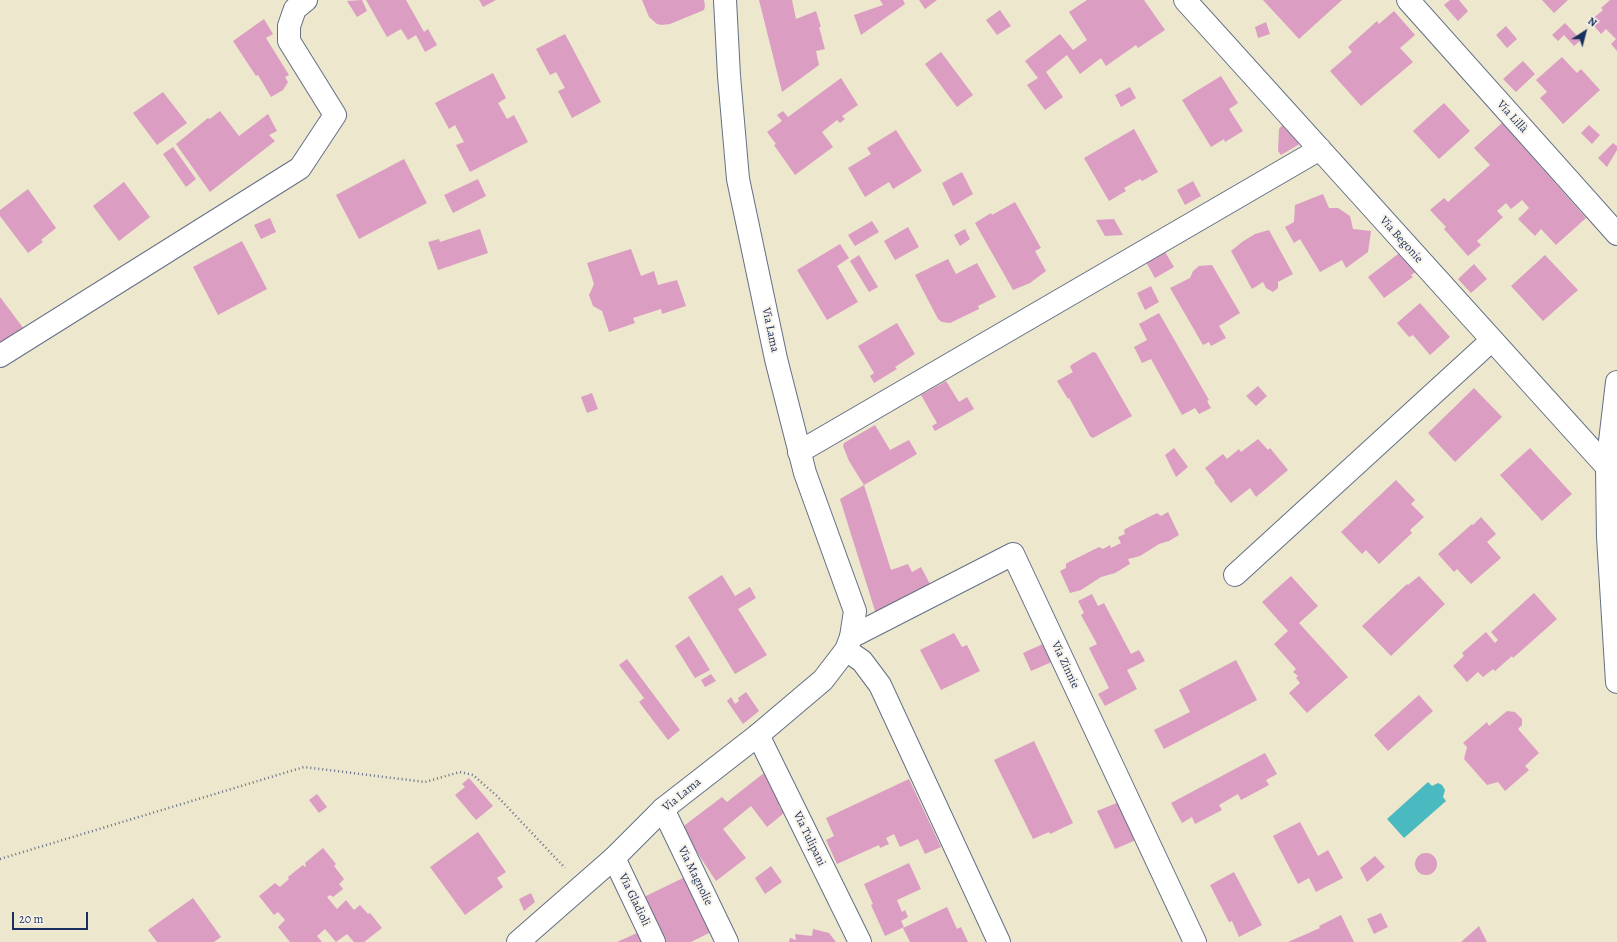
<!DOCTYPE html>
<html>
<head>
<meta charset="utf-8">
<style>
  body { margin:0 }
  #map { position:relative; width:1617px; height:942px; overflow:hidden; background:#ece7cd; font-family:Alegreya,serif }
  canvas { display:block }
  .north { position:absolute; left:1565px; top:12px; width:40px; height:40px; -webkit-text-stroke:3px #f7f3e8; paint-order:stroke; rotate:36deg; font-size:11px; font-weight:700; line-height:16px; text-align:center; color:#1b2f5e }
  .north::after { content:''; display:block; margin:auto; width:14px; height:18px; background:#1b2f5e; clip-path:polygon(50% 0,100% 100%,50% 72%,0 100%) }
  .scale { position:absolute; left:12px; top:912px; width:76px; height:18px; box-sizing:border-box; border:2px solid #1b2f5e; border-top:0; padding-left:5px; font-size:12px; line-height:14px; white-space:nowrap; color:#1b2f5e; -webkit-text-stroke:3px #f7f3e8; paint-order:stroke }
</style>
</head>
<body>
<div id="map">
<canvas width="1617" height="942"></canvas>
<div class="north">N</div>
<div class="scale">20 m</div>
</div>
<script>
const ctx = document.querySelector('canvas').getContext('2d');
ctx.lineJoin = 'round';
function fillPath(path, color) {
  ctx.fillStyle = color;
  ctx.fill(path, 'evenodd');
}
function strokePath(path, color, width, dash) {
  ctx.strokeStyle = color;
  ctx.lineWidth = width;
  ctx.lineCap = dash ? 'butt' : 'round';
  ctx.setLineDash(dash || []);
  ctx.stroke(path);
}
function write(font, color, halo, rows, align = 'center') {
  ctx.font = font + ' Alegreya,serif';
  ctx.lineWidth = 4;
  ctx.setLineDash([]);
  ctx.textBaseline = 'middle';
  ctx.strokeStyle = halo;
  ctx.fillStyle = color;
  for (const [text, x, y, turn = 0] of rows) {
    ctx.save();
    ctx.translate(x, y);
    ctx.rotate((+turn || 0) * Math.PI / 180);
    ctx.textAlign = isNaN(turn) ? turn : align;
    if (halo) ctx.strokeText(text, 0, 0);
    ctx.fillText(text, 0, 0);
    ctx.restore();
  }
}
const water = new Path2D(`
  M1428 782 1432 786 1438 783 1442 785 1445 790 1443 797 1446 801 1404 838 1387 819Z`);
const building = new Path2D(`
  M362 0 367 11 357 17 347 1Z
  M366 0H406L424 32 428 29 437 45 425 52 416 35 408 40 401 29 387 37Z
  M479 0H496L483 7Z
  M642 0H704L705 6 704 10 670 24 662 25 657 24 649 17Z
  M759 0H792L796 19 816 11 821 27H819L825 49 816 51 819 65 782 92Z
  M880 0H903L905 4 861 35 854 15 883 5Z
  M919 0H937L925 9Z
  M1087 0H1144L1165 30 1138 48 1136 45 1106 66 1101 58 1080 74 1067 55 1046 72 1063 97 1045 110 1027 85 1038 78 1025 61 1060 34 1073 50 1087 40 1069 12Z
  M1263 0H1342L1299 39Z
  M1450 0H1459L1468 11 1458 21 1444 5Z
  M1542 0H1568L1554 13Z
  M1610 0H1617V51L1611 44 1616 39 1606 29 1601 34 1590 21 1603 10 1601 8Z
  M1000 10 1011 26 997 35 986 20Z
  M1394 11 1415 35 1400 48 1413 62 1361 106 1330 71 1352 52 1348 47 1377 21 1379 24Z
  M264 19 273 34 266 38 289 75 285 77 288 82 283 90 271 97 258 75 256 76 233 41Z
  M1266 22 1270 34 1258 38 1255 27Z
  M1565 23 1581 40 1574 46 1564 35 1558 41 1552 35Z
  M1506 26 1517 39 1507 48 1496 35Z
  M565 34 601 102 572 118 558 91 565 88 556 72 550 75 536 49Z
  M941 52 973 95 957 107 925 64Z
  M1562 57 1577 73 1581 69 1600 90 1563 124 1540 98 1547 92 1536 80Z
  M1523 61 1535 74 1516 92 1503 79Z
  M493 73 506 98 498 103 507 119 514 115 528 142 470 172 456 145 464 142 455 125 449 129 435 103Z
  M1221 76 1238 103 1229 109 1243 131 1225 142 1224 139 1211 147 1182 100Z
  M841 78 858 105 842 116 845 119 840 123 837 120 822 132 833 147 795 175 774 145 776 144 767 132 782 121 777 115 783 111 788 117Z
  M1130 87 1136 98 1121 107 1115 95Z
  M163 92 187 123 157 145 133 113Z
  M1444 103 1470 131 1439 159 1413 131Z
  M220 111 239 136 268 114 277 131 269 135 275 141 210 192 176 144 208 118 210 119Z
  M1285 122 1303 142 1281 155 1278 151 1279 129Z
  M1502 123 1586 218 1556 245 1541 229 1535 236 1518 219 1529 208 1522 200 1511 209 1506 203 1497 211 1503 217 1477 241 1481 245 1468 256 1444 229 1446 227 1430 210 1444 198 1448 202 1490 165 1474 148Z
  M1589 125 1600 135 1592 144 1581 133Z
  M1134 129 1158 172 1142 181 1140 179 1124 188 1126 191 1109 201 1084 158Z
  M896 130 922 171 893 189 889 182 865 197 848 168 871 154 867 148Z
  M1613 143 1617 146V150L1607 167 1598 158Z
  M173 147 196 179 186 187 163 154Z
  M404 159 427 203 359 239 336 195Z
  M962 172 973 194 953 206 942 183Z
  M478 179 486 196 453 213 444 195Z
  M1193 181 1201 196 1185 205 1177 190Z
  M124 182 150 217 119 241 93 206Z
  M28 189 56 228 41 240 43 242 28 253 0 216V210Z
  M1323 194 1329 208H1338L1350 216 1353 229 1371 231 1368 252 1346 268 1342 260 1320 272 1300 239 1294 243 1285 227 1294 222 1295 205Z
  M1015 202 1041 248 1035 251 1046 271 1030 283 1013 290 975 223 991 213 992 215Z
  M270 218 276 232 261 239 254 225Z
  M1114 219 1123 235 1105 236 1096 220Z
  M872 221 879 232 855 246 848 235Z
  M908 227 919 247 895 260 884 241Z
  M480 229 488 253 438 270 428 242 439 239 440 242Z
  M965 229 970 239 960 246 954 235Z
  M1269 230 1293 274 1278 282V288L1273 292 1266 288 1263 282 1252 289 1231 251 1242 242 1255 234Z
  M242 241 267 289 218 315 193 267Z
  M840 244 849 258 837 266 858 302 827 320 797 270Z
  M631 249 641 276 654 271 658 285 677 280 686 306 662 314 661 309 633 318 635 323 609 332 602 311 593 306 589 295 594 284 587 263Z
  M1402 251 1419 270 1411 275 1413 277 1384 298 1368 277Z
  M1165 252 1174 267 1155 278 1146 262Z
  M859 255 878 287 869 292 850 261Z
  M1545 255 1578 290 1543 321 1511 286Z
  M948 259 956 274 977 263 996 297 978 306 979 309 950 323 942 322 938 319 915 275Z
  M1474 264 1487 279 1471 293 1458 279Z
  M1212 265 1240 313 1219 326 1226 338 1211 346 1209 342 1203 345 1170 288 1190 278 1193 271 1199 266Z
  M1151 286 1159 302 1145 310 1137 293Z
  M0 297 24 329 0 348Z
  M1420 303 1450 337 1430 355 1413 335 1409 337 1397 323Z
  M1159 313 1209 400 1207 401 1211 408 1199 414 1195 408 1182 415 1151 359 1142 363 1134 347 1147 340 1139 324Z
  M897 323 915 354 895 367 897 369 874 383 870 376 874 373 858 346Z
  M1093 352 1096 353 1132 416 1093 438 1090 436 1069 398 1068 399 1057 381 1073 372 1070 367 1071 365Z
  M946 381 959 402 967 397 974 409 935 431 932 426 937 423 921 395Z
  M1258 386 1267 396 1256 406 1246 396Z
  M1474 388 1502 417 1455 462 1428 433Z
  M592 393 598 409 587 413 581 397Z
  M875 425 890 450 909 440 917 454 864 485 891 570 908 564 912 572 921 567 930 584 876 614 840 499 864 485 849 461 843 446 844 443Z
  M1258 439 1268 450 1270 448 1288 470 1256 497 1250 488 1231 503 1214 482 1215 481 1205 468 1223 454 1227 459 1239 449 1241 452Z
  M1174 448 1188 467 1176 477 1165 455Z
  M1530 448 1572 494 1542 521 1500 475Z
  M1396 480 1415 500 1411 504 1424 517 1410 530 1412 533 1379 564 1366 550 1362 554 1341 532Z
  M1168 512 1179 535 1169 541 1159 544 1140 556 1128 559 1130 564 1115 573 1101 577 1081 590 1070 593 1060 571 1066 568V564L1067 563 1099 547 1103 549 1110 545 1111 548 1121 543 1118 537 1125 534 1124 531 1125 529 1157 513 1161 516Z
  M1481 517 1496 534 1487 542 1501 558 1471 584 1457 569 1454 572 1438 554 1472 524 1473 525Z
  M722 575 735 596 750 587 756 598 738 609 767 655 735 674 688 597Z
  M1291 576 1318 606 1299 623 1348 677 1307 713 1289 693 1300 683 1296 678 1298 676 1293 672 1296 669 1274 644 1288 631 1262 602Z
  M1419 576 1445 604 1391 656 1362 626 1407 584 1408 585Z
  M1534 593 1557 619 1513 658 1512 656 1495 671 1493 669 1483 677 1478 672 1467 682 1453 666 1464 656 1462 653 1486 632 1495 643 1498 640 1491 632Z
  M1092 594 1098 606 1104 603 1131 654 1139 650 1145 661 1127 670 1137 689 1105 706 1098 694 1109 688 1089 648 1097 644 1081 615 1084 613 1078 601Z
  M954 633 962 647 967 645 980 671 941 690 920 650Z
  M689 636 710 670 695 678 675 646Z
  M1045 643 1054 661 1031 671 1023 653Z
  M627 659 680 730 668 740 639 702 644 698 619 665Z
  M1236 660 1257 700 1164 749 1154 730 1190 712 1179 690Z
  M711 674 716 681 705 687 701 680Z
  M746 692 759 711 743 724 727 701 731 697 735 704 739 701 738 698Z
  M1419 695 1433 711 1388 751 1374 735Z
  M1507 711 1515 712 1522 719V725L1518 729 1539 753 1525 766 1529 770 1505 791 1498 782 1487 785 1464 759 1467 747 1463 743 1487 722 1489 726Z
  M1034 741 1073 823 1050 834 1049 832 1033 839 994 760Z
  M1265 753 1277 774 1266 780 1269 785 1241 800 1238 794 1219 805 1222 810 1195 824 1192 817 1182 823 1171 803Z
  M770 762 788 799 779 806 784 813 767 827 751 806 723 829 746 858 716 881 683 831 685 825 722 797 727 802 764 773 761 769Z
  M469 778 493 806 476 820 455 795 465 787 462 784Z
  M909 779 941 847 925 854 918 839 900 847 894 834 886 838 889 844 880 848 879 845 837 864 826 840 834 836 826 818Z
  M317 794 327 807 319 813 309 800Z
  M1119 802 1136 840 1115 849 1097 811Z
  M1300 822 1318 856 1328 850 1343 878 1316 892 1309 878 1298 884 1273 836Z
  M478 832 506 872 497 878 503 887 465 915 430 867Z
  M323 848 336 864 334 866 344 879 339 884 343 889 333 897 330 895 327 897 337 909 346 900 354 910 360 905 368 914 370 913 382 928 364 942H354L347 934 336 942 325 929 317 936 322 942H290L278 927 285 920 278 912 274 915 259 896 275 883 280 887 289 879 288 877 303 865 305 867 306 866 305 863Z
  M1415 864a11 11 0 1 1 22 0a11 11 0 1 1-22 0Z
  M1375 856 1385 867 1367 882 1360 868Z
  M909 863 921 889 897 900 902 912 905 910 908 917 901 921 904 927 885 936 871 905 873 904 864 884Z
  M771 866 782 882 765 894 755 878Z
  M1234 872 1262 925 1239 937 1232 921 1229 922 1210 885Z
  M685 877 711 932 691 942H665L644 897Z
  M531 893 535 902 524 911 519 899Z
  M193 898 221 937 214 942H157L148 930Z
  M947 907 957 929 961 927 968 942H910L903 928Z
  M1381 913 1388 927 1374 934 1367 919Z
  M1341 915 1354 942H1288L1320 928 1319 926Z
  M1479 926 1487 942H1461Z
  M813 929 829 933 836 942H789L790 938 796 940 795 934 812 936Z
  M637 933 642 942H617Z`);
const path = new Path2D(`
  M0 859 304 767 425 782 460 772 473 775 497 796 565 868`);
const street = new Path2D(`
  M1185 0 1617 478
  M1408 0 1617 234
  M0 356 300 168 335 115 289 41V26L295 9 306 0
  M799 452 1320 149
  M1235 575 1492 340
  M851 637 1013 554 1195 942
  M846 650 862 661 880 685 999 942
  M758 735 860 942
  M663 809 727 942
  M614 858 654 942`);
const secondary = new Path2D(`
  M1617 382 1607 467 1608 537 1617 682
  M518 942 614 858 663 809 758 735 823 680 846 650 851 637 855 611 805 473 776 359 738 179 729 76 725 0`);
const streetNames = [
  ["Via Lillà",1512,117,48],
  ["Via Begonie",1401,240,48],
  ["Via Lama",770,330,78],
  ["Via Zinnie",1065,665,65],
  ["Via Lama",682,795,-39],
  ["Via Tulipani",809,839,64],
  ["Via Magnolie",695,876,64],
  ["Via Gladioli",634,900,64]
];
fillPath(water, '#4ab9c0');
fillPath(building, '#db9dc2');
strokePath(street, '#646f85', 24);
strokePath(secondary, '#646f85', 24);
strokePath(path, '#646f85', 2.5, [1, 3]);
strokePath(street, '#fff', 22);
strokePath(secondary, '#fff', 22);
write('12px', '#1b2f5e', '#f7f3e8', streetNames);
</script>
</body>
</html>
